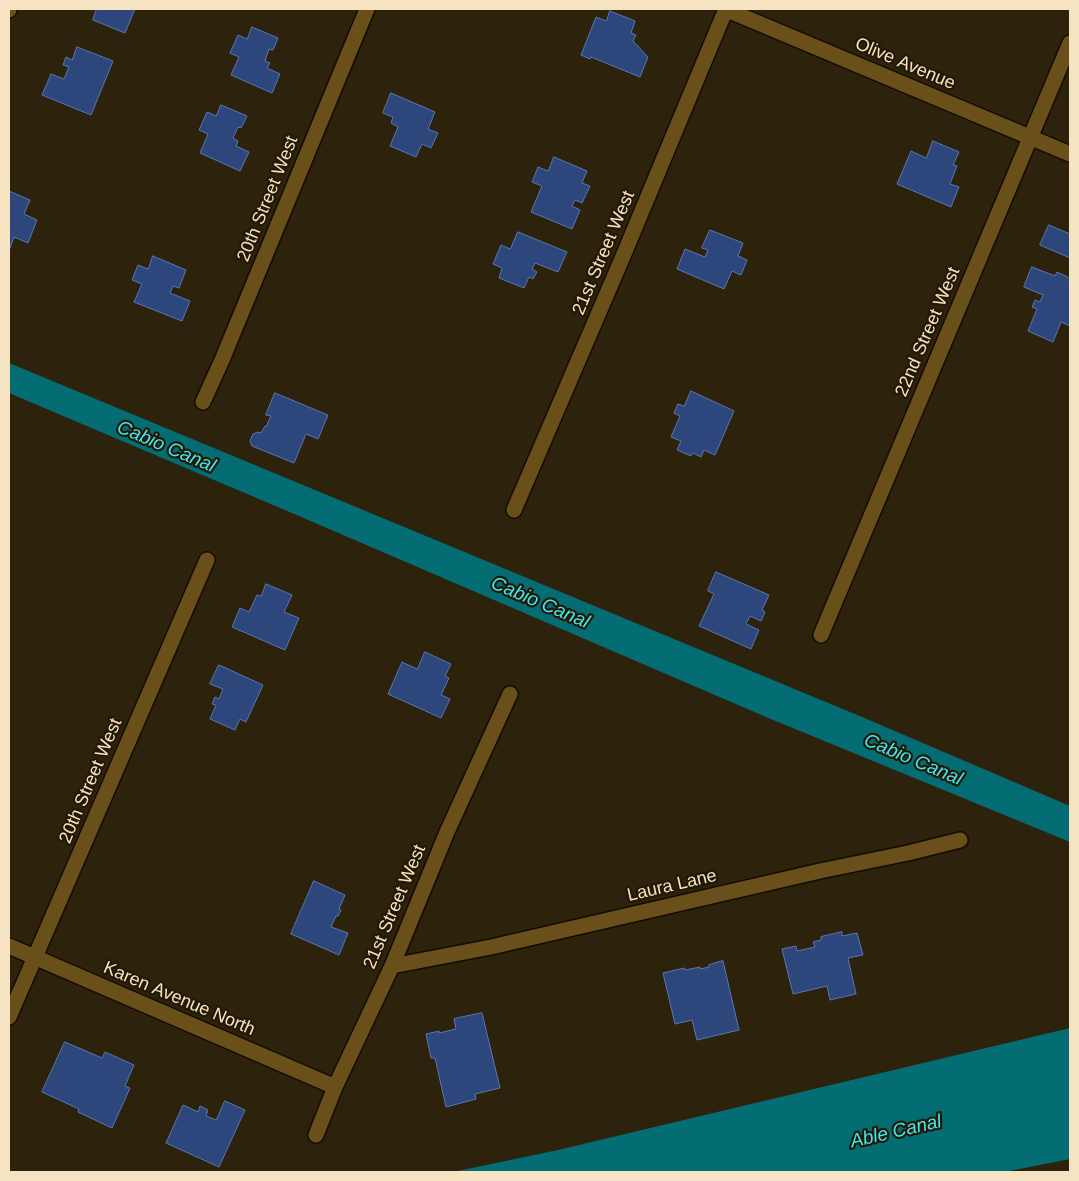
<!DOCTYPE html>
<html>
<head>
<meta charset="utf-8">
<style>
  body { margin:0 }
  #map { position:relative; width:1079px; height:1181px; overflow:hidden; background:#2d220c; font-family:Helvetica,sans-serif }
  canvas { display:block }
  .frame { position:absolute; inset:0; border:10px solid #f5e3c1; pointer-events:none }
</style>
</head>
<body>
<div id="map">
<canvas width="1079" height="1181"></canvas>
<div class="frame"></div>
</div>
<script>
const ctx = document.querySelector('canvas').getContext('2d');
ctx.lineJoin = 'round';
function fillPath(path, color) {
  ctx.fillStyle = color;
  ctx.fill(path, 'evenodd');
}
function strokePath(path, color, width, dash) {
  ctx.strokeStyle = color;
  ctx.lineWidth = width;
  ctx.lineCap = dash ? 'butt' : 'round';
  ctx.setLineDash(dash || []);
  ctx.stroke(path);
}
function write(font, color, halo, rows, align = 'center') {
  ctx.font = font + ' Helvetica,sans-serif';
  ctx.lineWidth = 4.5;
  ctx.setLineDash([]);
  ctx.textBaseline = 'middle';
  ctx.strokeStyle = halo;
  ctx.fillStyle = color;
  for (const [text, x, y, turn = 0] of rows) {
    ctx.save();
    ctx.translate(x, y);
    ctx.rotate((+turn || 0) * Math.PI / 180);
    ctx.textAlign = isNaN(turn) ? turn : align;
    if (halo) ctx.strokeText(text, 0, 0);
    ctx.fillText(text, 0, 0);
    ctx.restore();
  }
}
const water = new Path2D(`
  M9 363 862 717 1070 806V842L766 717 299 516 9 393Z
  M1070 1028V1159L1004 1172H453L558 1150Z`);
const building = new Path2D(`
  M97 9H135L125 33 93 20Z
  M610 11 635 21 631 33 636 35 633 41 648 57 640 77 591 57 590 59 581 55 596 17 606 21Z
  M252 27 278 38 273 50 269 49 265 61 270 63 267 68 280 74 272 93 231 75 239 57 230 53 238 35 247 39Z
  M77 47 113 61 91 115 42 95 51 74 64 79 69 67 63 65 66 57 72 60Z
  M391 93 435 112 428 129 438 133 431 148 422 144 416 157 390 146 398 127 391 123 393 117 383 113Z
  M221 105 247 116 241 128 238 127 233 138 238 141 236 146 249 152 240 171 200 153 208 134 199 130 207 112 216 116Z
  M933 141 959 152 953 165 957 166 950 184 959 187 951 207 897 184 911 151 926 158Z
  M554 157 587 171 582 183 590 186 582 203 575 200 572 206 580 210 572 229 531 212 542 186 532 182 538 167 548 171Z
  M9 191 30 200 24 214 37 220 28 243 14 237 9 251Z
  M1049 225 1070 234V258L1040 245Z
  M710 230 743 243 738 256 747 260 741 275 732 271 724 289 677 269 685 249 705 257 708 250 702 248Z
  M518 232 567 252 558 272 535 263 532 269 537 272 533 279 529 277 524 288 499 278 502 268 493 264 501 245 510 249Z
  M153 256 186 270 179 288 173 286 170 293 190 301 182 321 134 302 142 284 132 280 138 265 148 269Z
  M1032 267 1055 276 1057 272 1070 278 1069 282H1070V326L1061 322 1053 342 1028 331 1037 309 1032 307 1035 300 1040 302 1043 295 1024 287Z
  M691 391 734 411 715 455 704 450 701 457 693 453 691 456 677 450 681 441 671 437 680 416 674 413 678 404 684 406Z
  M275 393 328 415 318 439 306 434 294 463 252 446 250 441 253 434 258 432 261 433 265 426 266 427 271 416 266 415Z
  M716 572 769 595 762 610 765 612 761 621 750 616 746 624 759 630 751 649 699 626 714 594 708 591Z
  M266 584 292 595 284 612 299 618 285 650 232 627 240 608 249 612 257 595 261 596Z
  M425 652 451 664 445 676 449 678 441 695 450 699 441 718 388 694 402 662 417 669Z
  M219 665 263 685 246 722 240 719 235 730 210 719 216 705 212 704 215 697 219 699 223 689 210 684Z
  M314 881 345 895 339 909 341 910 338 916H336L331 927 348 933 339 955 291 934Z
  M842 932V936L857 933 863 955 848 958 856 994 830 1000 827 986 793 994 782 949 796 946 797 951 815 947 813 942 821 940V937Z
  M723 961 739 1030 697 1040 692 1020 675 1024 663 973 684 968 685 970 700 967V969L709 967V965Z
  M482 1013 500 1088 475 1094 476 1099 446 1107 435 1058H431L426 1034 439 1031V1033L456 1029 454 1019Z
  M65 1042 102 1058 105 1052 134 1065 125 1086 130 1088 112 1128 78 1112 79 1109 42 1092Z
  M225 1101 245 1110 219 1167 166 1143 183 1105 198 1112 200 1106 208 1110 206 1116 216 1120Z`);
const minor = new Path2D(`
  M725 9 1070 154
  M9 10V9
  M203 402 222 360 367 9
  M514 510 624 254 726 9
  M821 635 1070 43
  M9 946 335 1087
  M392 966 491 947 820 871 908 853 960 840
  M9 1017 207 560
  M316 1135 335 1087 392 966 447 832 510 694`);
const streetNames = [
  ["Olive Avenue",905,64,23],
  ["20th Street West",268,199,-68],
  ["21st Street West",604,253,-67],
  ["22nd Street West",928,332,-67],
  ["20th Street West",91,781,-67],
  ["Laura Lane",672,886,-13],
  ["21st Street West",395,907,-67],
  ["Karen Avenue North",179,999,23]
];
const waterNames = [
  ["Cabio Canal",166,447,23],
  ["Cabio Canal",540,603,23],
  ["Cabio Canal",913,760,23],
  ["Able Canal",896,1132,-13]
];
fillPath(water, '#046d74');
fillPath(building, '#2d477d');
strokePath(building, '#5a77b2', 1);
strokePath(minor, '#150b00', 18);
strokePath(minor, '#69501a', 15);
write('18px', '#f5e3c1', '#231904', streetNames);
write('italic 19px', '#40e8f6', '#231904', waterNames);
</script>
</body>
</html>
